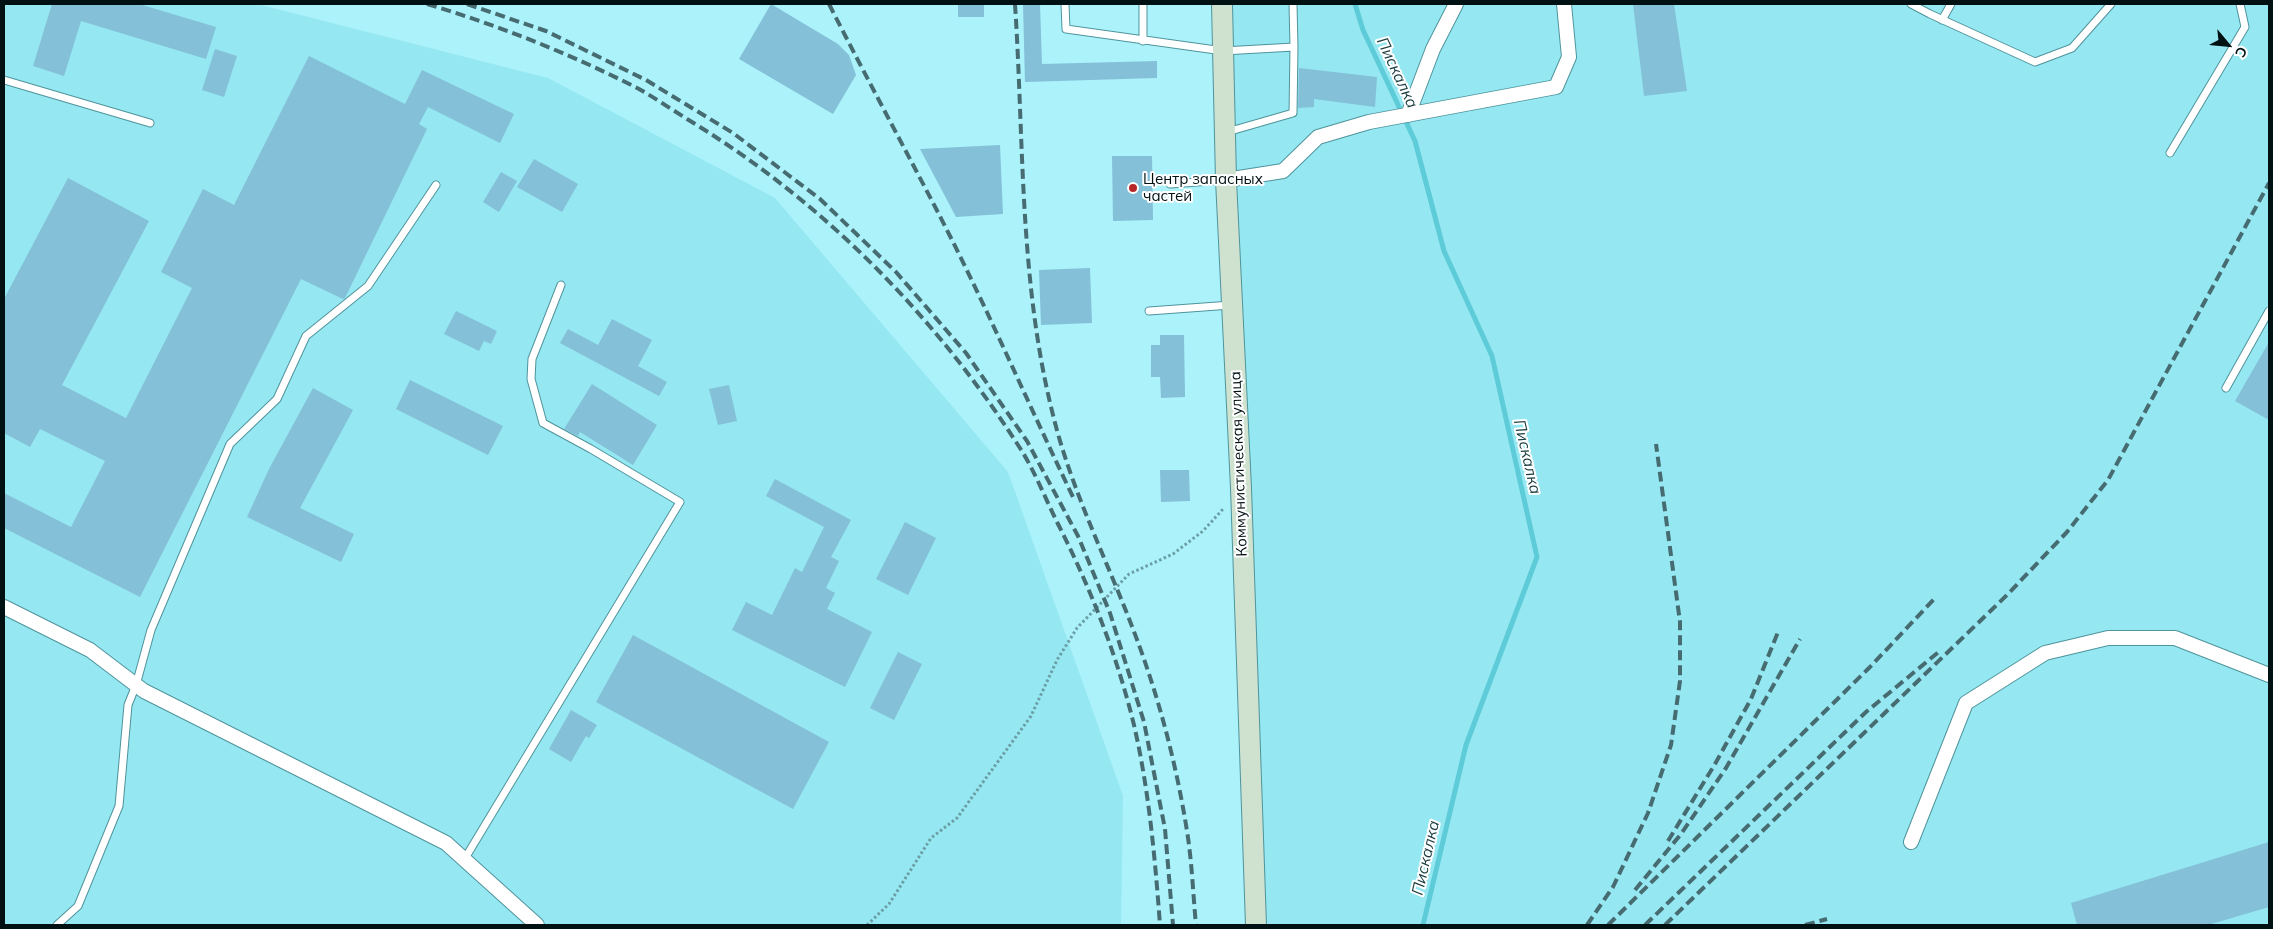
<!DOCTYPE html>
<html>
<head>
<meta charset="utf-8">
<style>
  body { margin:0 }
  #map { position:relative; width:2273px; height:929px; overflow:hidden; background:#abf2fb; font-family:Mulish,sans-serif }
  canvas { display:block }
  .frame { position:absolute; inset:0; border:5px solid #001114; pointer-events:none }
  .north { position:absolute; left:2203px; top:20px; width:50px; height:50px; -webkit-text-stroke:4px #fff; paint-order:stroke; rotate:118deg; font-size:14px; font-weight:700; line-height:20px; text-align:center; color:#001114 }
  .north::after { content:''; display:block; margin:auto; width:18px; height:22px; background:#001114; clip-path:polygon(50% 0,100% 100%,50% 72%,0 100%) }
</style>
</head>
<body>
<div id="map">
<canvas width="2273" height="929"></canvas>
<div class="frame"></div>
<div class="north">С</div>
</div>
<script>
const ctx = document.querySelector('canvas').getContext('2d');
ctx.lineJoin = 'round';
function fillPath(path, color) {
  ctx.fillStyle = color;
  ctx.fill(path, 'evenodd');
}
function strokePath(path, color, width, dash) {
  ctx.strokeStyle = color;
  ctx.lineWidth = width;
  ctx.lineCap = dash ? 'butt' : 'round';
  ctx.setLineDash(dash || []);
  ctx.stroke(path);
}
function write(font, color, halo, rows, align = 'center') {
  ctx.font = font + ' Mulish,sans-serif';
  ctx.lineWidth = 4;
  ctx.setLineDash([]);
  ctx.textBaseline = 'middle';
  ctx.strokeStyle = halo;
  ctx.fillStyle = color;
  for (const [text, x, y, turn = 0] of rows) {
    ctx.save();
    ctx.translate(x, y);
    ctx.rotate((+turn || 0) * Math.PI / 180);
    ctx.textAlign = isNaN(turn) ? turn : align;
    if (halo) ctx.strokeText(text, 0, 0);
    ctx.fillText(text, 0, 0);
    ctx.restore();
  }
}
const built = new Path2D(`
  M4 4H257L548 78 775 198 1008 472 1123 796 1121 925H4Z
  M1229 4H2269V925H1259Z`);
const stream = new Path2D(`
  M1355 4 1363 30 1415 141 1444 251 1492 356 1537 557 1466 745 1423 925`);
const building = new Path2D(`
  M52 4H139L216 27 206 59 81 21 64 76 33 66Z
  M771 4 838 44 849 55 856 75 833 114 739 59Z
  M958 4H984V17H958Z
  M1023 4H1040L1042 64 1157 61V78L1025 82Z
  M1633 4H1674L1687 91 1644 96Z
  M215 49 237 56 224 97 202 90Z
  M309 56 405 104 422 70 514 114 500 143 428 107 419 124 427 129 345 298 343 299 301 279 140 597 4 528V493L71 527 105 461 40 429 30 447 4 433V299L68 178 149 221 62 385 126 418 192 288 161 272 203 189 234 205Z
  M1299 68 1377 77 1375 107 1314 99V107L1298 108Z
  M1000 145 1003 214 956 217 920 149Z
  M1112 156H1152L1153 220 1113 221Z
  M534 159 578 184 562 212 517 187Z
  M501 172 517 181 499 212 483 202Z
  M1090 268 1092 323 1041 325 1039 270Z
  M456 311 497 331 491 344 484 341 479 351 444 334Z
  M612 319 652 340 638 366 667 382 659 396 560 343 568 329 598 345Z
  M1160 335H1184L1185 397 1161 398 1160 377H1151V345H1160Z
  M2269 342V420L2235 401Z
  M410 380 503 426 488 455 396 409Z
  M592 384 657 425 633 465 580 432 578 436 564 429Z
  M729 385 737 421 718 425 709 389Z
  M313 388 353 410 300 508 354 534 341 562 247 517 269 469Z
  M1160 470H1189L1190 501 1161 502Z
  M775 479 851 520 831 557 839 561 826 588 835 593 827 609 872 632 845 687 732 630 746 602 772 615 795 568 802 572 824 527 766 496Z
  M905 522 936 538 908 595 876 579Z
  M633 635 829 742 793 809 596 702Z
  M898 652 922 664 894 720 870 708Z
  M571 710 597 725 589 738 586 736 571 762 549 749Z
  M2269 842V907L2208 925H2077L2071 903Z`);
const path = new Path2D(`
  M867 925 889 904 931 838 957 818 1031 716 1057 660 1077 628 1129 574 1173 554 1203 531 1224 508`);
const service = new Path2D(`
  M1065 4 1066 29 1223 51 1294 47 1293 113 1227 132
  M1143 4V41
  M1293 4 1294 47
  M1911 4 1930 14 2035 62 2072 48 2111 4
  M1942 20 1951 4
  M4 80 150 123
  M2170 153 2245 27 2240 4
  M1170 184 1225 180
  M1149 311 1231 305
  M2226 388 2269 311
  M464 860 680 502 591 449 543 423 531 379 532 359 561 285
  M57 925 78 906 119 806 128 705 136 685 151 630 230 444 277 399 306 336 368 286 436 185`);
const minor = new Path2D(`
  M1408 115 1433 49 1456 4
  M1226 180 1283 171 1318 137 1369 122 1556 87 1569 57 1564 4
  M4 607 90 650 144 691 446 843 537 925
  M1911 842 1966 703 2045 653 2108 638H2175L2269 675`);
const secondary = new Path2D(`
  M1222 4 1226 180 1241 488 1256 925`);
const rail = new Path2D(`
  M427 4C500 26 571 54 639 89 655 98 671 109 687 119 821 200 933 313 1018 445 1034 469 1045 498 1058 524 1090 587 1117 655 1134 725 1149 790 1155 858 1160 925
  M467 4 546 31 646 80 733 133 820 199 896 272 966 353 1027 441 1078 536 1110 613 1144 722 1165 829 1173 925
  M829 4C862 69 897 134 931 199 982 296 1025 397 1073 497
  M1015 4C1024 140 1019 281 1053 415 1071 489 1106 558 1133 629 1158 694 1176 762 1187 831 1192 862 1193 894 1196 925
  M1668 841 1715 764 1751 699 1778 632
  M1635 890 1681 834 1726 768 1800 639
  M1587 925 1613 887 1648 813 1671 745 1680 681V622L1656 444
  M1608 925 1870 667 1936 597
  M1645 925 1866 712 1941 650
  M1665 925 2007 595 2067 532 2108 480 2269 183
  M1805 925 1827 919`);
const markers = [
  [1133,188,5,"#b7272a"]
];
const poiNames = [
  ["Центр запасных",1143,179],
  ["частей",1143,196]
];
const streetNames = [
  ["Коммунистическая улица",1239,464,-92]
];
const waterNames = [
  ["Пискалка",1397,73,65],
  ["Пискалка",1527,457,77],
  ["Пискалка",1426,858,-77]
];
fillPath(built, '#95e7f1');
strokePath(stream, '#5eccd8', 5);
fillPath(building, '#84c0d8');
strokePath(service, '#4f949c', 9);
strokePath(minor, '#4f949c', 16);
strokePath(secondary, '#4f949c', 22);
strokePath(path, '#6b9ea5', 3, [2.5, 2.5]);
strokePath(service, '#fff', 7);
strokePath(minor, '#fff', 14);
strokePath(secondary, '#cee2cf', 20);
strokePath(rail, '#466c72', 4, [10, 5]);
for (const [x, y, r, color] of markers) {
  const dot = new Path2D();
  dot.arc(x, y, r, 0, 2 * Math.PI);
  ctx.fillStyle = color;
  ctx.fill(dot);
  strokePath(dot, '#fff', 2);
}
write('15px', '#001114', '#fff', poiNames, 'left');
write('15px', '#001114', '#fff', streetNames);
write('italic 16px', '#1b3d41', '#fff', waterNames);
</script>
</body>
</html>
